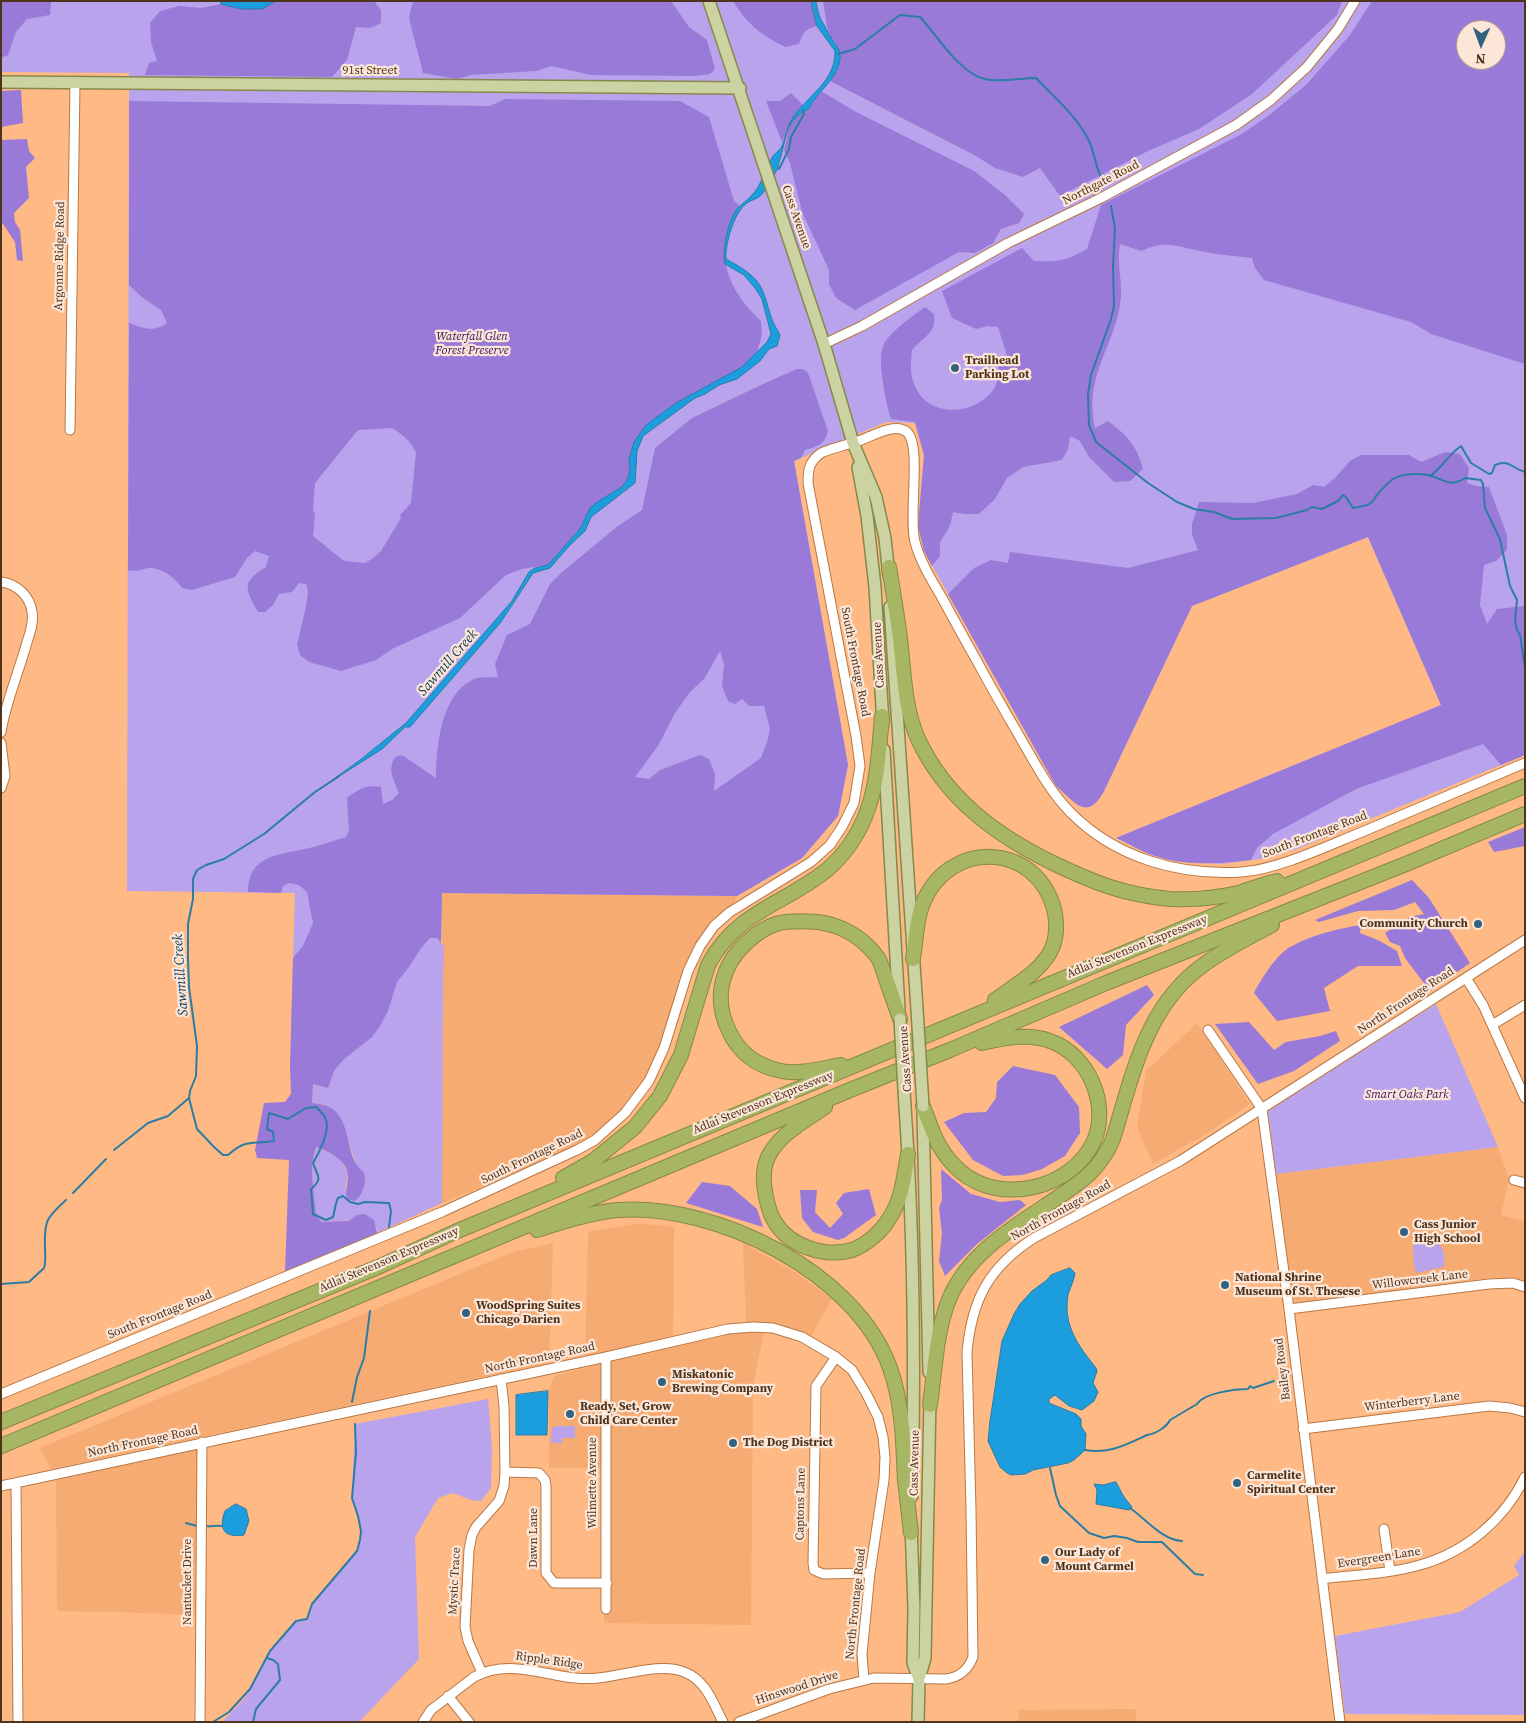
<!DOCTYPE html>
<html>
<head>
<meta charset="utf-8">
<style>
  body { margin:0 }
  #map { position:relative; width:1526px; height:1723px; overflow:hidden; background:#feb985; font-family:"Source Serif 4",serif }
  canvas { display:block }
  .frame { position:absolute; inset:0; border:2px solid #4e331d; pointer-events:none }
  .north { position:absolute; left:1456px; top:20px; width:50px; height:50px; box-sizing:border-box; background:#fce6d7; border:1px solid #b69e8d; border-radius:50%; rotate:182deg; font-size:14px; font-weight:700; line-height:20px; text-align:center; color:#4e331d }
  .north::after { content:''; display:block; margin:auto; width:18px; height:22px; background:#316280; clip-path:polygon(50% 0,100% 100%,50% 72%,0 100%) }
</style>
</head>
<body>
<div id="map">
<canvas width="1526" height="1723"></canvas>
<div class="frame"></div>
<div class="north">N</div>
</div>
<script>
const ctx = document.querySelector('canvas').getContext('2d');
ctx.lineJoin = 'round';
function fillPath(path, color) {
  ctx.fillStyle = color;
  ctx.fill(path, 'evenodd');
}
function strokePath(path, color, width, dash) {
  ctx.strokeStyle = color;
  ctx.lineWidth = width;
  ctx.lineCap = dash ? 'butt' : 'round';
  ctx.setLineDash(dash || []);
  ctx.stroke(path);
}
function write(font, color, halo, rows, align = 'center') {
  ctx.font = font + ' "Source Serif 4",serif';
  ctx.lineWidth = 4.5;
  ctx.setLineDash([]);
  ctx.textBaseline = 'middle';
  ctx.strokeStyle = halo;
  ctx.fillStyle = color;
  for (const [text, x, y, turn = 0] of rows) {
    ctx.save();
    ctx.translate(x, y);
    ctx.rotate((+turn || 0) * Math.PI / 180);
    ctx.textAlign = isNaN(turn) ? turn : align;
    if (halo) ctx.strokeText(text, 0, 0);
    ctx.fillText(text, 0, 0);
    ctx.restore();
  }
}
const built = new Path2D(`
  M442 893 737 896 732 907 701 938 661 1048 647 1081 621 1113 594 1136 570 1150 442 1203Z
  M1197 1023 1250 1104 1206 1134 1153 1164 1137 1127 1146 1071Z
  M1498 1147 1509 1179 1501 1215 1525 1221V1282L1503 1278H1489L1300 1303 1293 1299 1276 1174Z
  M634 1224 658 1225 674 1227 673 1338 585 1356 588 1232Z
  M553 1243 549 1363 51 1469 40 1448 513 1252Z
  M743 1243 798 1274 832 1299 811 1337 792 1328 780 1326 746 1323Z
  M752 1331H764L753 1387 751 1625 604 1623 602 1468H549V1390L554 1376 694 1340 727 1334Z
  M199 1449 197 1615 114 1612 57 1611 56 1479Z
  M1135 1709 1137 1722H1019L1018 1710Z`);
const green = new Path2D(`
  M1 1H1525V755L1297 849 1260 859 1221 864 1187 862 1155 856 1116 838 1441 705 1368 537 1192 606 1104 791 1056 786 924 551 918 526 924 455 915 423 886 422 794 461 848 765 838 816 802 858 737 896 442 893 441 943 444 946 443 982 442 1203 377 1233 376 1226 357 1215 349 1221 322 1222 316 1216C315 1193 308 1169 316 1147L340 1158 348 1174 345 1190 363 1173 356 1165 344 1127 326 1105 312 1103 313 1083 328 1088 331 1075 335 1069 290 1068 295 893 127 891 129 73 1 72ZM1466 30H1496V60H1466Z
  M1436 1004 1498 1147 1276 1174 1268 1111Z
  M1428 1238 1435 1239C1443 1248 1447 1255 1443 1267L1416 1273 1414 1265 1413 1246 1422 1239Z
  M488 1399 492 1447 491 1488 481 1501 471 1500 453 1493 438 1498 415 1537 419 1659 359 1722H222L246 1697 270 1651 296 1621 307 1619 312 1604 357 1551 361 1531 358 1516 352 1498V1492L355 1424Z
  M556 1426H575V1438H562V1443H551L552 1428Z
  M1525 1551V1715L1345 1714 1335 1636 1460 1612 1519 1575 1514 1566Z`);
const forest = new Path2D(`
  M1 1H51L50 15 27 19 16 32 8 55 1 58Z
  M276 1H374L381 10V23L370 28 356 27 347 60 332 77 145 75 149 63 157 61 151 42 150 23 160 11 179 6 201 8 221 4 241 9H262Z
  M413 1H671L689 27 707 40 715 69 710 74 695 76 591 75 551 66 536 71 471 75 457 79 423 73 409 18Z
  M733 1 812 2 817 26C805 29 803 33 799 44L785 47C760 34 748 25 733 1Z
  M823 1H1342L1337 15 1252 94 1199 129 1148 151 1060 196 1040 168 1023 177 995 168 976 156 830 81 839 63 836 43 830 37 827 27Z
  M1372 1H1525V364L1431 334 1411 322 1264 280 1255 268 1252 258C1237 256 1221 255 1205 252 1177 247 1169 239 1141 251L1120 244C1116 266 1124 284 1120 305 1116 332 1101 356 1095 382 1091 398 1092 413 1095 428L1108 421C1127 435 1137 446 1143 469L1130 481 1114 482 1089 457 1080 441 1070 436 1068 449 1062 460 1023 467 1007 478 995 499 979 514H964L953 512 950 526 940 542V556L932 566 924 551 918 526 924 455 915 422 891 419C886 403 877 361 883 346 887 334 914 315 925 307L934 314C937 333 923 337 912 350 911 359 910 372 913 381 924 418 973 418 994 389 998 383 998 373 999 366L1009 362 998 327 988 326 976 329 952 318 942 291 1022 248 1034 261C1058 262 1066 261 1087 249L1101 205 1240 135 1268 116 1306 85 1350 35ZM1466 30H1496V60H1466Z
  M21 90 23 123 1 127V91Z
  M821 91 856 112 974 171 1005 195 1024 214 1019 223 1001 229 993 243 975 253 959 252 855 310 836 298 829 284V270L802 212 790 163 784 150 790 124 782 142 766 101H780L791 93 803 105 793 118 809 109Z
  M505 99 680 101 709 117 734 201 740 206C734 213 731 222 728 231 718 268 734 295 761 321L762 334 757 353 742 367 676 403 646 425 629 460 630 469 628 478 622 487 597 502 590 508 580 529 548 565 522 569 506 575 460 618 392 649 376 660 341 671 309 662 300 655 297 645 306 607 308 592 306 584 299 583 292 592 279 594 273 605 265 612H258C245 589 241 582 266 567L269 556 255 551 247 558 235 577 192 590 182 588C176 578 161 567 148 568 140 570 136 572 128 570L129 323C143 328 153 333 167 323L161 310 143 298 129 285V101L490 106ZM392 428C402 434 412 442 416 453L411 503 400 515 401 518 381 551 372 559 365 563 344 561 313 536 315 514 313 511 315 483 358 430Z
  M27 139 29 151 35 158 26 167 29 198 14 213 15 222 20 230 23 261 17 260 15 242 1 221V140Z
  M797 369H803L808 373 828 431C825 444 817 447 805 450L801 458 794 461 848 765 838 816 802 858 737 896 442 893 441 943 437 938H430L421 948 409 967 397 982 388 1011 380 1026 372 1037 343 1060 334 1071 328 1088 313 1084 312 1103C320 1104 328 1105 334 1110 349 1123 347 1148 356 1164 358 1167 362 1170 364 1173 367 1183 362 1196 355 1201L347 1199C345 1190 348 1183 348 1175 346 1159 329 1152 316 1147 308 1169 315 1193 316 1216L322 1222 349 1221 357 1215 365 1214 374 1220 377 1233 285 1272 289 1160 257 1158 255 1150 264 1103 285 1102 291 1094 290 1068 293 958 303 946 313 923 307 892 299 885 289 883 283 886 281 893 248 892C248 856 277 855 305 849 319 846 332 841 346 837L349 830 347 798C358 789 367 784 381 787L383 804 392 800 399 793C394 780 387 770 395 757L402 755 436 778C436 747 441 695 472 680 479 676 490 678 498 677L495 664 507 635 530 624 550 584 562 572 618 526 642 510 655 448 692 418 763 384ZM720 651 724 664 722 686 728 701 735 704 742 699 749 706H764L770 729 768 739 761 758 714 791 715 774 709 759 700 755 660 770 649 779 635 777 658 746 675 713 690 692 704 679Z
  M1445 452 1460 454 1469 468 1467 483 1476 486 1489 487 1507 535V550L1496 561 1484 565 1480 605 1487 624 1497 609 1525 606V755L1501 765 1483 744 1356 789 1273 834 1257 848 1251 860C1220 864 1185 866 1155 856 1141 852 1128 843 1116 838L1441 705 1368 537 1192 606 1104 791C1087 822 1076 803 1056 786L948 594 974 568 991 560 1008 563 1010 552 1128 568 1198 550 1192 534V524L1199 502 1253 503 1297 494 1313 485 1324 487 1336 477 1350 461 1361 455H1409L1421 462Z
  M1525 827V846L1494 852 1488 842Z
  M1412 880 1429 898 1470 963 1430 991 1405 958 1400 946 1390 942 1385 933 1410 917 1424 914 1415 902 1394 910 1358 911 1319 922 1315 920Z
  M1361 925 1360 933 1380 941 1397 951 1402 966H1358L1324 988 1330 1011 1277 1021 1254 993C1261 979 1277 954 1290 947 1312 935 1336 929 1361 925Z
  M1147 985 1154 995 1126 1025 1123 1055 1107 1069 1059 1027Z
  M1249 1022 1274 1050 1286 1042 1320 1036 1336 1031 1340 1041 1294 1071 1258 1084 1215 1024Z
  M1013 1066 1055 1075 1079 1107 1080 1133 1065 1156 1042 1169 1023 1175 1003 1176 973 1160 944 1122 964 1113 986 1112 996 1098 997 1082Z
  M941 1169 971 1194 1000 1202 1020 1200 1026 1205 977 1244 945 1276 939 1261 942 1233 939 1208 942 1200Z
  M702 1182 730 1186 757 1209 763 1227 686 1203Z
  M869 1189 876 1215 844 1238 838 1240 813 1232 802 1218 800 1190H817L815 1212 830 1228 843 1214 836 1203 844 1193Z`);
const water = new Path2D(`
  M221 1H276L262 9H241L221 4Z
  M811 1H816C817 7 819 18 823 23 826 28 827 31 830 36 836 46 843 50 839 64 834 82 816 93 809 109 785 119 787 137 780 159 778 163 779 166 777 170 773 176 766 191 760 196 757 199 751 200 747 203 734 212 725 244 726 259 737 265 748 271 756 280 767 293 767 310 774 324 776 328 778 331 780 335L777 346 769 349 760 361 737 379 719 385 705 394 695 398 643 436 637 451 635 483 591 517 585 531 570 545 550 568 533 573 501 622 410 727H405L382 749 324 786 360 760 406 723 512 601 529 572 535 568 548 565 580 529 590 508 597 502 622 487 628 478 630 469 629 460 634 442 646 425 676 403 742 367 767 342 771 334 762 299 755 288 744 275 725 264C722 249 728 221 737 209 741 204 747 201 751 196 762 186 765 168 773 156 775 153 779 151 781 148 786 138 786 127 794 116 809 95 836 80 835 51L817 26Z
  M1070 1268 1075 1273C1074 1281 1070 1288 1068 1295 1063 1326 1078 1345 1096 1368L1097 1371 1093 1383 1098 1392 1094 1401 1082 1410 1069 1406 1055 1395 1049 1399V1403L1076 1414 1081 1419V1426L1086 1434 1085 1450 1074 1460 1068 1463 1033 1470 1025 1474 1011 1475 1007 1473 1000 1467 988 1441 990 1421 1002 1341 1014 1314 1020 1304 1032 1291 1047 1280 1051 1275Z
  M548 1391 547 1435H516V1395Z
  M1116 1482 1124 1497 1132 1507 1129 1510 1096 1504 1097 1490 1094 1484 1103 1485Z
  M236 1504 246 1509 249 1521 244 1535C224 1538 218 1529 225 1511Z`);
const stream = new Path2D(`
  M838 54 855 49 900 15 920 17C937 35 959 73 985 79 1001 83 1019 78 1036 78 1054 97 1078 117 1089 141 1095 154 1096 169 1103 182
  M779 169 789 149 791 137 804 114 803 110
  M1111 206 1115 228 1113 266 1114 306 1111 319 1091 375 1088 394 1089 425 1096 442 1148 483 1177 502 1194 509 1214 512 1232 519 1276 518 1307 510 1312 507 1322 509 1338 501 1343 495 1346 497 1353 508C1363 506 1372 506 1376 496 1381 490 1387 483 1393 479 1403 473 1421 473 1432 476 1446 481 1451 487 1465 478L1481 480 1483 484 1485 508 1500 539 1510 586 1517 600 1515 620 1517 630 1520 635 1525 668
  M1430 476C1442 468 1449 454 1461 446L1471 463 1489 474 1492 473 1495 465C1510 459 1511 468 1525 472
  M338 777 315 792 264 834 224 859 206 865 197 870 193 879V899L188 924V959L189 987 197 1046 196 1076 190 1091 189 1098 197 1129 214 1147 223 1155H228C247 1138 252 1145 274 1141L273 1132 267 1129 269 1113 288 1119 306 1108 316 1107C320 1111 325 1115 326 1120 330 1131 319 1153 313 1163 317 1176 324 1178 311 1189L313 1214 326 1220 333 1217C335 1210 335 1204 338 1198L343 1196 350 1202 358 1204 365 1202 389 1203 391 1211 389 1227
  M114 1150 148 1123 168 1116 189 1098
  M73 1193 106 1159
  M1 1284 29 1282 44 1268C46 1262 45 1255 45 1248 44 1221 46 1218 66 1200
  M352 1402 357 1377 364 1358 370 1311
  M1085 1450C1110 1454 1125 1445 1147 1435 1155 1434 1167 1427 1170 1420L1197 1404C1204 1393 1235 1389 1248 1389L1250 1386 1253 1388 1274 1381
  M1050 1468 1056 1495 1060 1506 1089 1533 1104 1538 1114 1536 1127 1538 1138 1542H1162L1195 1574 1203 1575
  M1130 1508C1146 1519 1162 1540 1182 1541
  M186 1523 197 1526
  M206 1526C211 1527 216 1525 222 1526
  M213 1722 229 1712 250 1689 270 1651 296 1621 307 1619 312 1604 357 1551 360 1540 361 1531 358 1516 352 1498 356 1452 355 1424
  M253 1722 256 1709 280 1680 278 1664 273 1660 267 1658`);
const minor = new Path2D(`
  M824 344 862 326 1008 243 1101 198 1236 125 1271 100 1307 67 1338 29 1355 1
  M70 430 75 83
  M1 582C17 584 30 596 32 612 34 622 30 633 27 642 19 672 6 701 1 732
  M1 743 5 776 1 788
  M1466 978 1483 1005 1525 1098
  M1492 1025 1525 1005
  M1208 1030 1262 1109 1289 1309 1340 1722
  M1514 1180 1525 1183
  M1289 1309 1489 1284 1513 1283 1525 1287
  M606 1357V1609
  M836 1357 816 1386 813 1563 814 1570 823 1574 870 1573
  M1 1394 442 1212 577 1150 595 1140 625 1113 649 1081 664 1048 688 971 700 946 714 926 730 912 811 862 830 845 842 827 854 803 860 766 856 736 808 483C808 469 809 462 821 453 832 448 843 446 855 442 868 439 894 421 907 432 922 446 908 517 915 542 920 561 931 579 941 596 953 618 965 640 978 663 993 691 1009 718 1025 746 1038 769 1052 794 1071 813 1116 858 1179 876 1242 872 1279 869 1327 846 1362 832 1416 809 1470 786 1525 763
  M1303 1429 1489 1406 1510 1408 1525 1412
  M505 1472 539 1473 545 1480 546 1486V1573L554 1583H607
  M16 1483 18 1722
  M1 1486 606 1357 728 1329 753 1327 773 1328 802 1337 836 1357 852 1370 866 1393 878 1417 883 1437 885 1457 884 1480 870 1573 862 1654 864 1680
  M1384 1529 1390 1571
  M1322 1579C1354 1575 1389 1574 1420 1565 1466 1552 1504 1520 1525 1477
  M482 1673 468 1641 465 1627 469 1550 472 1535 476 1527 499 1501 504 1486 505 1472 504 1406 501 1379
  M448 1696 469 1722
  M200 1722 202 1442
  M423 1722 431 1710 474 1677C514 1655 556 1683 598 1678 622 1676 662 1662 684 1672 706 1680 713 1703 723 1722
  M739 1722 829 1689 874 1678 946 1679C960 1677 968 1670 973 1657L971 1510 967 1352C972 1299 989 1267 1034 1238L1180 1161 1525 940`);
const major = new Path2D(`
  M709 1 824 344 853 443 876 497 885 538 889 576
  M1 82 740 88
  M858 467 867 516 875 587 883 724
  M890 607 917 1009
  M884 750 899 1009
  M905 1107C914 1237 915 1367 912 1496
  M923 1113 929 1372
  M911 1525 914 1609 913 1663 919 1679
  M918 1722 919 1679 925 1658 930 1398`);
const highway = new Path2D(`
  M889 567C893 591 897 615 900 638 904 672 904 707 918 739 946 799 997 836 1055 864 1095 883 1125 895 1170 899 1192 900 1216 898 1238 893 1251 889 1264 884 1277 881
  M913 959C916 941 916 920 923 903 949 839 1036 842 1054 909 1057 920 1057 935 1053 946 1043 971 1015 985 995 1000
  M841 1065C823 1068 800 1075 781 1071 757 1066 739 1053 729 1031 713 999 721 966 747 942 755 935 766 927 776 924 789 920 805 921 818 922 842 925 864 938 878 958 881 963 883 970 885 976 890 990 895 1005 900 1019
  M923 1106C933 1132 938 1152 960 1171 1000 1206 1072 1189 1094 1141 1110 1104 1088 1054 1050 1041 1028 1033 1004 1038 982 1043
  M825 1107C805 1121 779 1134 768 1157 762 1170 763 1183 766 1197 768 1206 770 1215 775 1222 789 1246 825 1258 852 1250 866 1245 881 1232 889 1219 902 1200 904 1176 908 1154
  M563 1178 593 1161 635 1127 660 1096 681 1055 708 965C738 910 784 905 828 869 844 855 857 836 865 817 878 786 879 749 882 716
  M537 1230C561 1222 592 1212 618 1210 715 1203 856 1272 890 1368 903 1404 903 1443 905 1480 907 1498 909 1515 911 1533
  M930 1405C935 1370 936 1330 950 1297 970 1252 1015 1226 1054 1200 1081 1182 1100 1170 1113 1139 1133 1074 1146 1004 1206 963 1227 948 1250 937 1272 925
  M1 1422 378 1267 455 1232 1525 786
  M1 1446 850 1090 950 1050 1106 983 1406 864 1525 814`);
const majorBridge = new Path2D(`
  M917 1009 923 1106
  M900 1019 905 1107`);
const markers = [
  [955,368,5,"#316280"],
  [1478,924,5,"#316280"],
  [1404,1232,5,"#316280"],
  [1225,1285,5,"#316280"],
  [466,1313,5,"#316280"],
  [662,1382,5,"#316280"],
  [570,1414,5,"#316280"],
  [733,1443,5,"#316280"],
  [1237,1483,5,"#316280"],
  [1045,1560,5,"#316280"]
];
const streetNames = [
  ["91st Street",370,71],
  ["Northgate Road",1101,183,-27],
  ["Cass Avenue",796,217,71],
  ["Argonne Ridge Road",60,256,-89],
  ["Cass Avenue",879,655,-93],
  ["South Frontage Road",855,662,79],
  ["South Frontage Road",1315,835,-21],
  ["Adlai Stevenson Expressway",1137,947,-22],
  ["North Frontage Road",1406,1001,-33],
  ["Cass Avenue",906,1059,-94],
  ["Adlai Stevenson Expressway",763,1103,-22],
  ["South Frontage Road",532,1157,-26],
  ["North Frontage Road",1061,1211,-29],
  ["Adlai Stevenson Expressway",389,1260,-23],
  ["Willowcreek Lane",1420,1280,-7],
  ["South Frontage Road",160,1315,-22],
  ["North Frontage Road",540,1358,-12],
  ["Bailey Road",1283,1369,-97],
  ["Winterberry Lane",1412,1402,-7],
  ["North Frontage Road",143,1442,-12],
  ["Cass Avenue",915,1463,-89],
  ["Wilmette Avenue",593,1483,-90],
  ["Captons Lane",801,1504,-89],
  ["Dawn Lane",534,1538,-90],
  ["Evergreen Lane",1379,1558,-9],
  ["Mystic Trace",455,1581,-87],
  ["Nantucket Drive",188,1582,-90],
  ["North Frontage Road",856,1604,-84],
  ["Ripple Ridge",549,1661,8],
  ["Hinswood Drive",797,1688,-18]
];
const parkNames = [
  ["Waterfall Glen",472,337],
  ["Forest Preserve",472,351],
  ["Smart Oaks Park",1407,1095]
];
const poiNames = [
  ["Trailhead",965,361],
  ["Parking Lot",965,375],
  ["Community Church",1468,924,"right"],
  ["Cass Junior",1414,1225],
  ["High School",1414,1239],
  ["National Shrine",1235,1278],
  ["Museum of St. Thesese",1235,1292],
  ["WoodSpring Suites",476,1306],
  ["Chicago Darien",476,1320],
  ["Miskatonic",672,1375],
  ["Brewing Company",672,1389],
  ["Ready, Set, Grow",580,1407],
  ["Child Care Center",580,1421],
  ["The Dog District",743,1443],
  ["Carmelite",1247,1476],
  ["Spiritual Center",1247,1490],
  ["Our Lady of",1055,1553],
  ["Mount Carmel",1055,1567]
];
const waterNames = [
  ["Sawmill Creek",448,663,-49],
  ["Sawmill Creek",181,975,-94]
];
fillPath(built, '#f6ab72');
fillPath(green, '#b9a3ed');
fillPath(forest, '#997ad8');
fillPath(water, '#1c9ddd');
strokePath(water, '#2b7da3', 1);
strokePath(stream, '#2b7da3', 2);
strokePath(minor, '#b87845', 11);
strokePath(major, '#87884a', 14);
strokePath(highway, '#87884a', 16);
strokePath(minor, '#fff', 9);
strokePath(major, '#cad3a1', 11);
strokePath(highway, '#a6b662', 14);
strokePath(majorBridge, '#87884a', 14, []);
strokePath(majorBridge, '#cad3a1', 11);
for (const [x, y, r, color] of markers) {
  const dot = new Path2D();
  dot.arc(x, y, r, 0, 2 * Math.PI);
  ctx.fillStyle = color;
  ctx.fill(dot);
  strokePath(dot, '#fce6d7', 2);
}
write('12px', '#4e331d', '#fce6d7', streetNames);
write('italic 12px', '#360f64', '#fce6d7', parkNames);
write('bold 12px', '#4e331d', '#fce6d7', poiNames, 'left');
write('italic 14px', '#13425d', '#fce6d7', waterNames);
</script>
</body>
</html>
